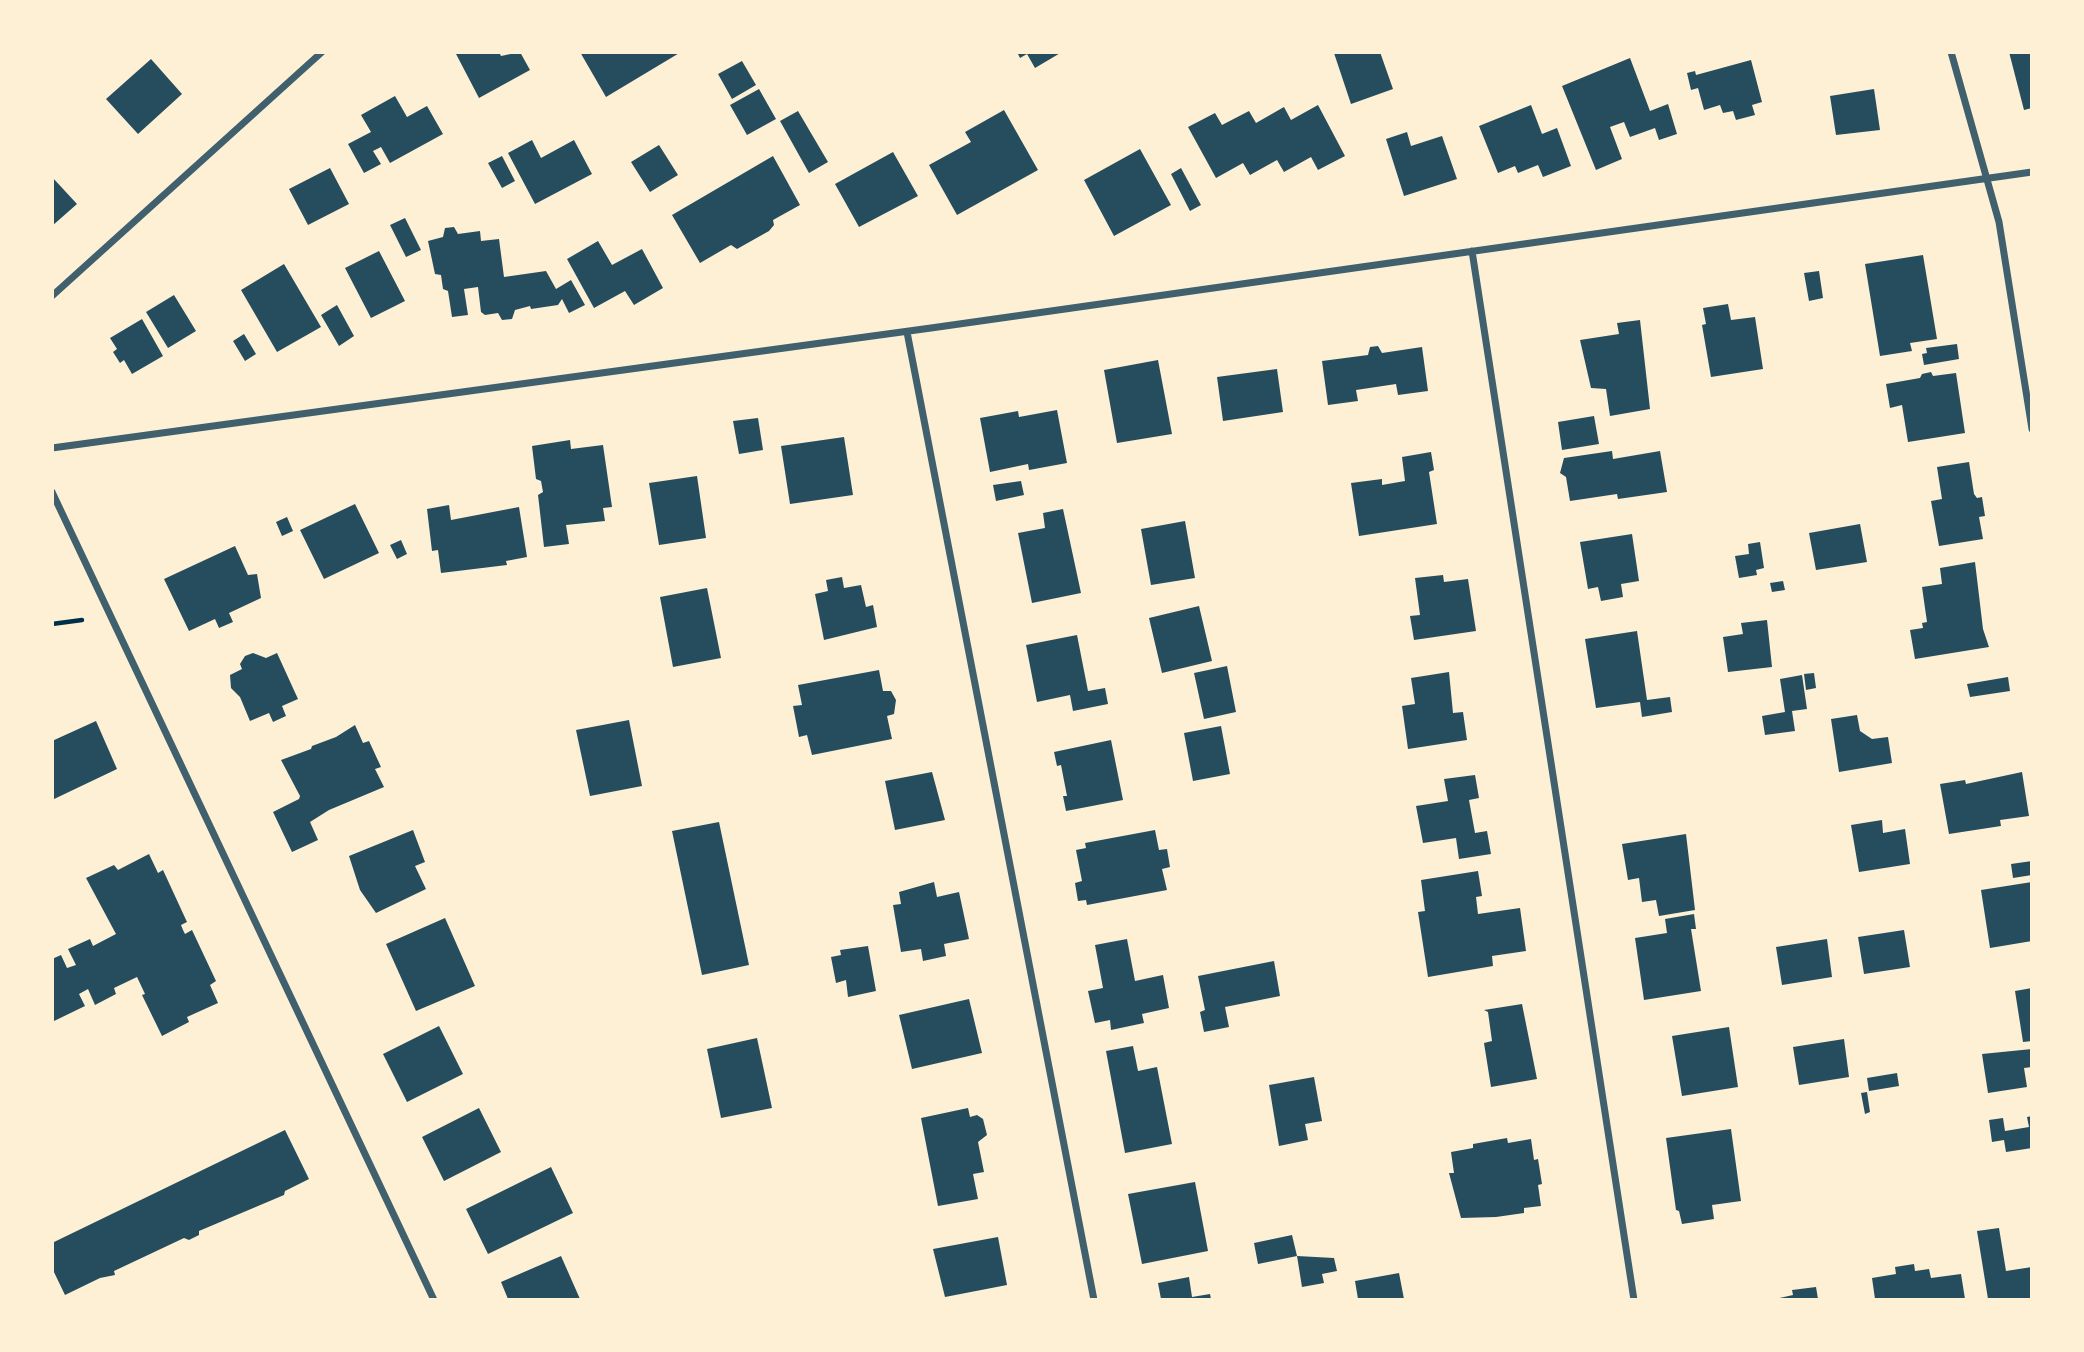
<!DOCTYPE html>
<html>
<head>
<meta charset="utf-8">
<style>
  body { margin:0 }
  #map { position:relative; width:2084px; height:1352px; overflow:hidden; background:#fdf0d5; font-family:Ubuntu,sans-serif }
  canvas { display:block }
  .frame { position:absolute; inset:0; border:54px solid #fdf0d5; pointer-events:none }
</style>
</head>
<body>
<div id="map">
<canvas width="2084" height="1352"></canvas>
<div class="frame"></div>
</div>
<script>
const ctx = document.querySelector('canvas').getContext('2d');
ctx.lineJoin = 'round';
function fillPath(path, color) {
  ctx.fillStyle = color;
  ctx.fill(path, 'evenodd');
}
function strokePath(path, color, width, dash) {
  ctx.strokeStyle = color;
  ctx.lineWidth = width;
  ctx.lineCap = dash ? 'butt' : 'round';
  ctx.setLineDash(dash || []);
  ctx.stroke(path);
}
const building = new Path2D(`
  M455 52H499L501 56 520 52 530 70 479 98Z
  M580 52H681L606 97Z
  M1017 52H1062L1035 68 1027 54 1020 58Z
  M1380 52 1393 89 1351 104 1334 53Z
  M2009 52H2032V108L2024 110Z
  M1630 58 1650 111 1668 104 1677 134 1659 140 1655 128 1630 137 1624 122 1610 127 1622 159 1596 170 1562 86Z
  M151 59 182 94 138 134 106 99Z
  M1751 60 1762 102 1752 105 1755 115 1736 120 1733 111 1723 113 1720 105 1704 110 1698 88 1691 90 1687 73 1695 71 1696 75Z
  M742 61 756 85 732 99 718 74Z
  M759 89 776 119 747 135 730 105Z
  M1874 89 1880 130 1836 135 1830 96Z
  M395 96 407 117 427 106 443 134 390 163 381 147 373 151 381 164 364 173 348 144 371 132 361 115Z
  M1318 105 1345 156 1318 170 1311 157 1284 172 1277 160 1250 175 1243 163 1216 178 1188 127 1215 113 1222 125 1249 111 1256 123 1284 107 1291 120Z
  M1531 105 1542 134 1557 128 1571 166 1543 177 1538 165 1518 173 1515 166 1498 173 1479 126Z
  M1004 110 1038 170 957 215 929 165 971 142 965 132Z
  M798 111 828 162 809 173 780 121Z
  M1407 132 1411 146 1442 136 1457 179 1404 196 1386 139Z
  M532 140 541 158 574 140 592 174 535 204 508 153Z
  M659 145 678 175 650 192 631 162Z
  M1140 149 1171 205 1114 236 1084 180Z
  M893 152 918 196 859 227 835 184Z
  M502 156 515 181 502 188 488 163Z
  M773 156 800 205 773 220 774 225 769 231 737 249 731 245 700 263 672 215Z
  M330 168 349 204 308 225 289 189Z
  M1181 168 1201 205 1190 211 1171 174Z
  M52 177 77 204 52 226Z
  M405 218 421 250 406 257 390 225Z
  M454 227 458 234 480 231 481 241 499 239 504 277 546 271 556 289 571 280 585 305 569 313 562 299 558 305 531 309 530 306 515 310 512 319 502 320 498 313 485 315 481 312 478 287 464 289 468 315 452 317 448 291 443 289 441 275 435 274 428 241 443 237 445 228Z
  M598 241 612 265 642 249 663 288 634 305 625 291 594 308 567 259Z
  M379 251 405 301 371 318 345 268Z
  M1923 255 1937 339 1910 343 1912 351 1880 356 1865 264Z
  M284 264 321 327 277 352 241 290Z
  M1819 271 1823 298 1809 301 1804 273Z
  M174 295 196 331 168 348 146 312Z
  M1728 304 1731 320 1755 317 1763 369 1711 377 1702 325 1706 324 1703 308Z
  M337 305 354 336 339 346 321 315Z
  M142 319 163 356 132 374 124 360 120 363 113 352 117 349 110 338Z
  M1640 320 1650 409 1610 416 1606 389 1591 388 1580 340 1619 334 1617 323Z
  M244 334 256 354 245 361 233 341Z
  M1957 344 1959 359 1924 365 1922 354 1927 353 1926 348Z
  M1378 346 1382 353 1422 347 1428 391 1398 395 1396 384 1356 390 1358 401 1328 405 1322 361 1368 355 1370 347Z
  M1158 360 1172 434 1117 443 1104 370Z
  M1277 369 1283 412 1223 421 1217 377Z
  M1931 372 1933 376 1956 373 1965 433 1908 442 1902 405 1890 408 1886 384 1920 378 1922 374Z
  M1057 410 1067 463 1029 470 1028 464 990 472 980 418 1018 411 1019 417Z
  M1594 416 1599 444 1562 450 1558 422Z
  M758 418 763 450 739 454 733 421Z
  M844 437 853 495 790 504 781 446Z
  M570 440 571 449 603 445 612 507 603 508 605 521 566 525 569 544 544 547 538 495 543 492 541 481 536 479 532 446Z
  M1612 451 1613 459 1660 451 1667 492 1618 499 1617 494 1570 501 1566 477 1560 473 1564 458Z
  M1431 452 1434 470 1429 472 1437 524 1359 536 1351 483 1382 479V485L1405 481 1402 457Z
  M1969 462 1974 494 1977 498 1982 497 1985 516 1979 517 1983 539 1939 546 1931 501 1942 499 1937 467Z
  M697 476 706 538 659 545 649 483Z
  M1021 481 1024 495 996 501 993 485Z
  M355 504 379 553 324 579 300 530Z
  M449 505 451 520 519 507 527 557 506 561 507 565 441 573 438 550 432 551 427 509Z
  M1063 509 1081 593 1032 603 1018 533 1045 528 1043 513Z
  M287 517 293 531 282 536 276 522Z
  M1185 521 1195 578 1151 585 1141 529Z
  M1860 524 1867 562 1816 570 1809 533Z
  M1632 534 1639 581 1621 584 1623 597 1601 601 1598 587 1588 589 1580 542Z
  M401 540 407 554 397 559 390 545Z
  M1760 542 1764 568 1756 570 1757 575 1739 578 1735 556 1749 554 1748 544Z
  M235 546 248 575 257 574 261 598 229 613 233 622 219 628 215 619 189 631 164 579Z
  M1975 562 1983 629 1989 647 1915 659 1910 630 1923 628 1922 623 1927 622 1922 587 1942 584 1940 568Z
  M1443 575 1444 582 1468 579 1476 631 1414 640 1410 616 1420 615 1415 578Z
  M842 577 844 588 861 585 866 607 873 605 877 627 824 640 815 594 828 591 826 580Z
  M1783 581 1785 590 1772 592 1770 583Z
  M707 588 721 658 673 667 660 597Z
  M1199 606 1212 661 1162 673 1149 618Z
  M1767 620 1772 667 1728 672 1723 637 1743 634 1741 623Z
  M1637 631 1647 700 1670 697 1672 712 1642 717 1640 702 1596 708 1585 639Z
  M1077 635 1088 691 1105 688 1108 704 1073 711 1070 695 1037 702 1026 645Z
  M253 653 266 658 277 653 298 699 282 706 286 716 273 722 269 713 250 721 240 697 231 688 230 675 242 669 240 664 245 656Z
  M1227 666 1236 712 1204 719 1194 673Z
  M879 670 883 691H891L896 700 894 714 887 716 892 739 812 755 807 735 799 737 793 706 802 705 798 685Z
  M1449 672 1453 713 1463 712 1467 740 1408 749 1402 706 1415 704 1411 678Z
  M1814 673 1816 688 1806 690 1804 674Z
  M1802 675 1807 709 1792 711 1795 731 1765 735 1762 716 1785 712 1780 679Z
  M2008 677 2010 691 1970 697 1967 684Z
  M1857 715 1860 731 1872 739 1888 737 1892 763 1839 772 1831 719Z
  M629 720 642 786 590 796 576 730Z
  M96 721 117 769 52 800V741Z
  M355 725 363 743 369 741 381 767 375 769 384 787 329 810 310 822 318 840 292 852 273 812 299 799 300 796 281 760 311 749 312 746 336 737Z
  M1221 726 1230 774 1193 781 1184 733Z
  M1111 740 1123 800 1066 811 1063 796H1067L1061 765 1057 766 1054 752Z
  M932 772 945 820 895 830 885 781Z
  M2022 772 2029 816 2000 820 2001 826 1949 834 1940 784 1965 780 1966 784Z
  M1475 775 1479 798 1469 800 1475 833 1487 831 1491 854 1459 859 1456 838 1423 843 1416 806 1448 801 1444 779Z
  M1882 820 1883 833 1905 829 1910 864 1859 872 1851 825Z
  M719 822 749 965 702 975 672 831Z
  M413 830 425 862 415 866 426 889 376 913 360 890 349 856Z
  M1155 830 1159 850 1167 849 1170 867 1162 869 1167 890 1087 905 1086 900 1078 901 1075 883 1082 881 1076 850 1086 848 1085 843Z
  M1686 834 1695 910 1659 916 1656 900 1642 902 1639 878 1628 880 1622 844Z
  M149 854 158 873 163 870 187 922 181 925 183 930 185 934 192 930 216 981 210 985 218 1003 187 1017 189 1022 162 1036 142 995 145 994 137 977 114 988 116 994 95 1005 88 989 79 994 85 1006 52 1022V959L61 955 67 968 76 965 68 949 90 939 93 946 116 934 86 878 114 865 118 870Z
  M2032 861V875L2013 878 2011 864Z
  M1478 871 1482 896 1476 897 1478 914 1520 908 1526 951 1492 956 1493 966 1428 977 1418 912 1425 911 1421 880Z
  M934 882 937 897 959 892 969 939 944 944 946 956 923 961 921 949 901 952 893 905 901 904 899 892Z
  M2032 882V941L1990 948 1981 890Z
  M1694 914 1696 929H1691L1701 991 1644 1000 1635 938 1667 933 1665 919Z
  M445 918 475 986 416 1011 386 944Z
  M1904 930 1910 967 1864 974 1858 937Z
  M1127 939 1135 981 1163 975 1169 1008 1142 1014 1144 1023 1111 1030 1110 1020 1095 1023 1088 991 1103 988 1095 945Z
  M1827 939 1832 977 1782 985 1776 947Z
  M868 946 876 991 848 997 846 980 836 983 831 957 841 955 840 950Z
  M1274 961 1280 996 1225 1007 1229 1027 1204 1032 1200 1012 1205 1010 1198 976Z
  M2032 988V1041L2023 1042 2015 991Z
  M969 999 982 1053 912 1069 899 1015Z
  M1522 1004 1537 1079 1491 1087 1484 1043 1492 1041 1488 1012 1484 1010Z
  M439 1026 463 1074 407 1102 383 1054Z
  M1729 1027 1738 1087 1682 1096 1672 1036Z
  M757 1038 772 1108 721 1118 707 1049Z
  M1844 1039 1849 1077 1799 1085 1793 1047Z
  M1133 1046 1138 1071 1157 1067 1172 1144 1125 1153 1106 1051Z
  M2032 1049V1067L2024 1068 2027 1087 1988 1093 1982 1054Z
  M1897 1073 1899 1086 1869 1091 1867 1078Z
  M1314 1077 1322 1121 1305 1124 1308 1140 1279 1146 1269 1085Z
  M1867 1092 1870 1112 1865 1114 1861 1093Z
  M479 1108 501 1152 444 1181 422 1137Z
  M968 1108 970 1117 977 1115 983 1119 987 1135 978 1142 984 1172 973 1174 978 1199 938 1206 921 1118Z
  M2032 1116V1148L2006 1152 2004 1140 1992 1142 1989 1120 2003 1118 2005 1131 2029 1127 2027 1117Z
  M1731 1129 1741 1201 1712 1205 1714 1219 1682 1224 1679 1211 1676 1210 1666 1138Z
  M285 1130 309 1179 285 1191 284 1195 199 1231V1235L189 1240 184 1238 114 1271 115 1275 100 1278 65 1295 52 1268V1243Z
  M1507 1138 1508 1143 1531 1139 1534 1160 1538 1159 1542 1184 1538 1185 1541 1206 1524 1208V1213L1496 1217 1461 1218 1449 1173H1454L1451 1152 1473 1148V1144Z
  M551 1167 573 1213 488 1254 466 1209Z
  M1195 1182 1208 1251 1142 1264 1128 1194Z
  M1999 1228 2006 1271 2032 1267V1299H1988L1977 1231Z
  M1292 1235 1297 1256 1334 1258 1337 1271 1322 1274 1324 1283 1302 1287 1297 1256 1258 1264 1254 1243Z
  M998 1237 1007 1285 945 1297 933 1249Z
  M561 1256 580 1299H508L501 1282Z
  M1914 1264 1915 1271 1929 1269 1931 1278 1961 1274 1965 1299H1875L1872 1278 1896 1274 1895 1267Z
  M1399 1273 1404 1299H1358L1355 1281Z
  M1189 1277 1192 1297 1210 1294 1211 1299H1161L1158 1283Z
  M1816 1287 1818 1299H1775L1793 1295 1792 1290Z`);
const path = new Path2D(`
  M52 624 82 620`);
const minor = new Path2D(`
  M1951 52 1999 222 2032 429
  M1472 251 1634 1300
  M52 296 322 52
  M907 332 1094 1300
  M52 448 931 328 2032 172
  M52 492 434 1300`);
fillPath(building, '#264d5e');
strokePath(path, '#003049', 4.5);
strokePath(minor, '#3f606c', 7);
</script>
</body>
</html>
